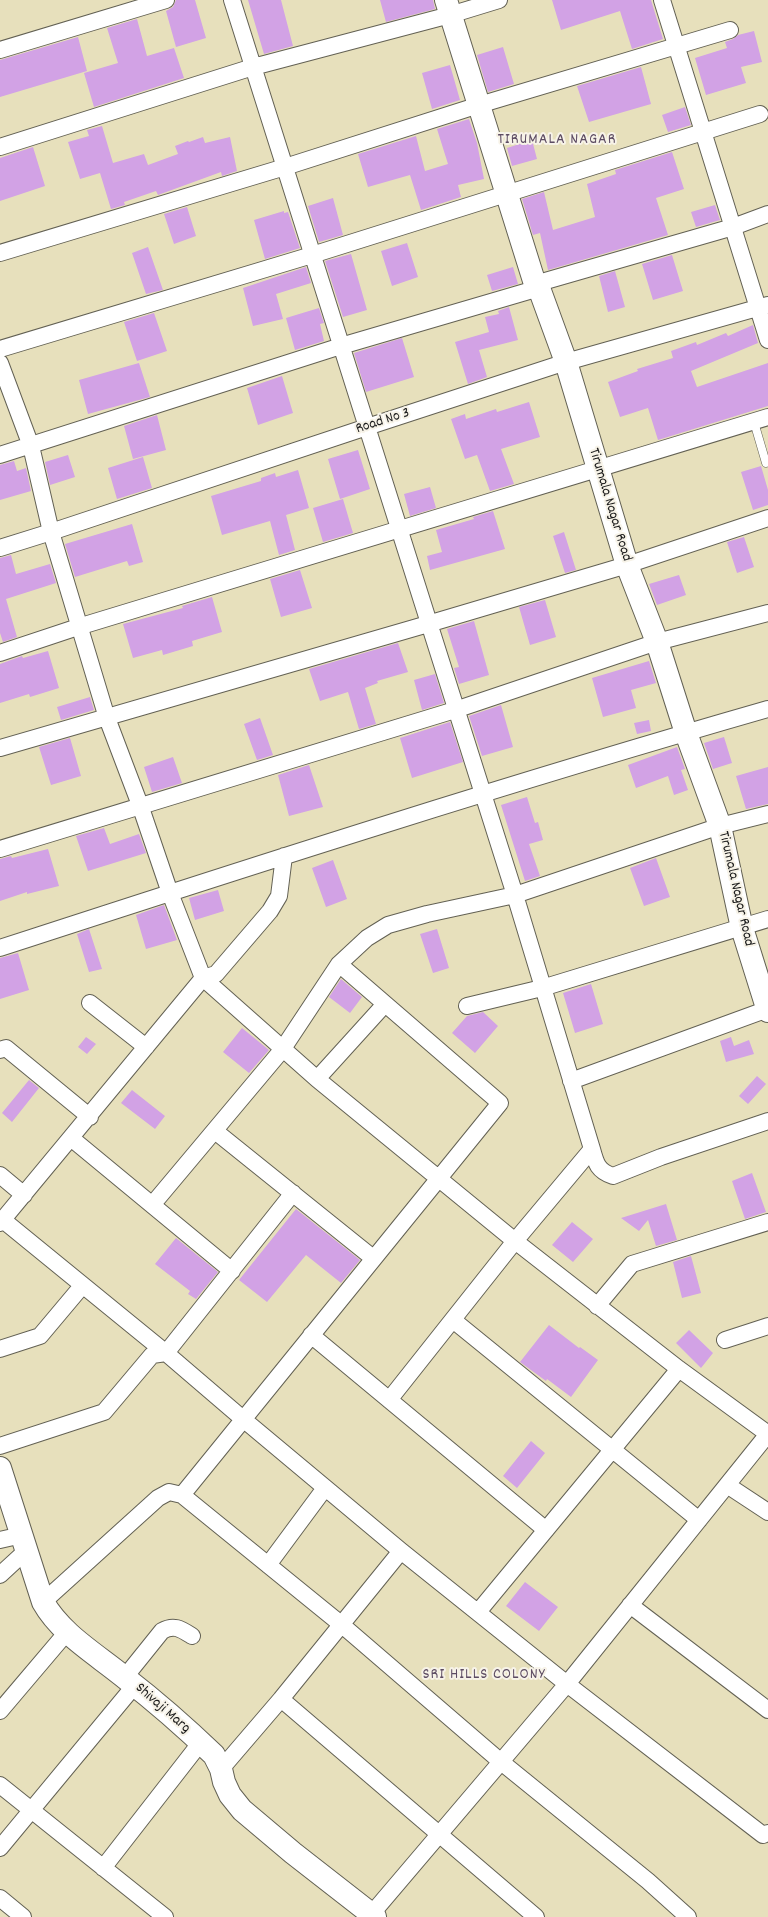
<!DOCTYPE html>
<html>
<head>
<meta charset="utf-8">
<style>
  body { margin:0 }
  canvas { display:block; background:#e7e0bc }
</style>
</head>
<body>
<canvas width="768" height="1917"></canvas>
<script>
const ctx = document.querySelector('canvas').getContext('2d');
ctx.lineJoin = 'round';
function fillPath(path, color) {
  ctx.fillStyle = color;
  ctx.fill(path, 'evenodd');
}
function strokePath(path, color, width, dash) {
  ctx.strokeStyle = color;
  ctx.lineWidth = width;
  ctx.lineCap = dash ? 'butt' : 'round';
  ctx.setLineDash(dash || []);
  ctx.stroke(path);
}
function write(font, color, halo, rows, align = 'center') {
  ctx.font = font + ' Dekko,sans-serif';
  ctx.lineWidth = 4;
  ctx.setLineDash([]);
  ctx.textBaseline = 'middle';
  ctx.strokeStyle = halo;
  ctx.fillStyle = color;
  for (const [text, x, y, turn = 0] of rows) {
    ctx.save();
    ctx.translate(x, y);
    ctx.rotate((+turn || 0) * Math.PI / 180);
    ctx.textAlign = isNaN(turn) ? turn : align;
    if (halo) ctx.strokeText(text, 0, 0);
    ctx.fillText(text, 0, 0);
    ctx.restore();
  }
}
const building = new Path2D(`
  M176 0H195L206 38 176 47 166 11 173 7Z
  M248 0H281L293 46 264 54Z
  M380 0H433L435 9 386 22Z
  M552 0H651L663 39 632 49 620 11 561 30Z
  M137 19 147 56 174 48 184 78 94 107 84 73 118 63 107 28Z
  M754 31 762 62 741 67 746 83 706 95 695 58 727 48 725 42 733 39 738 35Z
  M78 37 87 71 0 97V60Z
  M503 47 514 84 488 92 477 55Z
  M450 65 460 100 432 109 422 73Z
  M641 67 651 104 589 122 577 86Z
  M685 107 691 125 668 132 662 115Z
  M469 119 477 143 484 179 458 185 461 197 421 210 410 175 368 187 358 154 416 136 425 171 448 164 437 129Z
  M102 126 113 163 144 154 148 165 178 154 175 146 188 141 189 142 203 137 205 143 230 137 237 171 222 176 221 172 158 195 156 191 124 202 125 205 111 209 100 173 80 179 68 142 89 136 87 130Z
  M532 140 537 159 512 166 507 148Z
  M33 147 45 186 0 201V158Z
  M672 152 684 189 656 198 668 235 548 270 540 233 533 235 522 199 544 192 553 230 595 217 587 184 616 174 615 170Z
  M333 198 343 235 319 242 308 206Z
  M715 205 720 220 696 227 691 212Z
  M187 207 196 236 174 244 164 214Z
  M284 211V213L288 212 300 248 265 259 254 220Z
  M407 243 418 277 392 286 381 251Z
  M148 247 163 290 146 294 132 253Z
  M351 254 367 310 343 317 325 261Z
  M672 255 683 291 653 300 642 264Z
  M306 267 311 283 276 294 283 319 253 326 243 288Z
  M513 267 518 284 492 291 487 275Z
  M615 271 625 307 608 312 599 276Z
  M509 307 518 340 479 350 487 377 468 384 455 342 489 332 485 317 499 314 498 311Z
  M319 308 324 323 320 324 324 341 295 350 286 318Z
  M154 313 167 351 137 361 124 322Z
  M753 325 758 343 691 371 697 387 768 363V406L658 440 648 408 620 417 608 382 638 371 637 369 673 358 671 351 696 342 697 345 726 333 728 336Z
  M402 338 414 377 366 392 354 353Z
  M139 363 150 397 88 414 79 380Z
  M282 376 293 413 258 425 247 388Z
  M529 402 540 437 501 449 514 484 490 491 477 455 465 459 451 419 465 414 466 419 496 409 497 412Z
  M157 415 166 450 133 459 124 426Z
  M358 450 370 489 340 499 328 459Z
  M68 455 75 477 50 485 45 462Z
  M143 457 152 488 117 499 108 468Z
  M14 461 17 471 26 468 31 491 0 500V465Z
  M761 466 768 490V505L753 510 741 472Z
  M298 470 309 508 286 515 295 550 279 555 270 521 222 535 211 496 261 481V478L275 473 276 477Z
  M430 487 436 508 410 516 404 494Z
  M343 499 353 533 323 542 313 508Z
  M493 511 505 549 430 570 427 556 442 552 436 530 474 519 473 517Z
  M132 524 143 562 129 566 127 561 75 577 65 544Z
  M564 532 576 570 565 573 553 536Z
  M744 537 754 567 737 573 727 542Z
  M11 555 16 574 50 564 56 583 6 599 17 637 3 642 0 633V558Z
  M300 570 312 608 281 617 270 579Z
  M679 575 686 595 657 605 649 584Z
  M212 597 222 632 192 641 193 646 163 655 162 650 133 658 123 624 183 608 182 606Z
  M545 600 556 637 530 645 519 607Z
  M474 621 489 675 459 684 454 668 459 667 447 629Z
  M398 643 408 672 377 681 378 683 365 688 376 724 359 729 348 692 320 701 309 669Z
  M48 651 59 688 30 697 29 694 0 703V664L22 656 23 658Z
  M649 661 656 683 631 690 636 708 603 717 592 678Z
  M435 674 444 703 422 710 414 680Z
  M90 697 94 710 61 720 57 707Z
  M501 705 513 747 482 756 469 716Z
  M260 718 273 755 257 760 244 724Z
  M649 720 651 731 637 734 634 723Z
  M450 722 463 762 412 778 400 738Z
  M724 737 732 763 713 769 704 743Z
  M70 738 81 776 51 785 39 747Z
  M677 747 685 769 681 770 688 790 674 795 668 776 636 788 628 765Z
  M173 757 182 783 152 792 144 767Z
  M309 765 323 807 289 816 278 775Z
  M768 767V804L746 809 736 776Z
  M527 797 535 823 538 822 543 840 529 844 540 876 525 881 501 805Z
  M104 828 110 844 139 834 146 853 88 871 76 836Z
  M48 849 59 886 27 894V892L0 901V859L11 856 12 858Z
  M656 858 670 897 644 906 630 868Z
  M333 860 347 899 326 907 312 868Z
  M218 890 224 911 195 920 189 898Z
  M164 905 177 940 146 949 136 915Z
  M89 929 102 969 89 972 77 934Z
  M437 929 449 968 433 973 420 934Z
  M18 953 29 990 0 999V958Z
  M341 979 362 997 350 1013 329 997Z
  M591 984 603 1024 575 1033 563 993Z
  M483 1012 498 1026 475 1053 452 1033 467 1016Z
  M242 1028 269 1050 249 1073 223 1052Z
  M86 1037 96 1044 87 1054 78 1047Z
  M731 1037 734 1046 749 1040 754 1054 726 1062 720 1041Z
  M757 1076 766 1084 748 1104 739 1096Z
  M29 1080 39 1088 12 1122 2 1113Z
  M132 1090 165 1116 155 1129 121 1103Z
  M752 1173 766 1212 745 1219 732 1181Z
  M666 1204 677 1240 656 1246 648 1220 639 1231 621 1218Z
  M296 1209 360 1260 341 1283 306 1255 267 1302 239 1280Z
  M572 1222 593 1239 573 1262 552 1245Z
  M176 1238 218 1272 196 1299 188 1294 190 1291 155 1264Z
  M691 1256 701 1293 682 1298 673 1262Z
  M549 1325 579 1348 580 1347 598 1360 571 1397 547 1379 546 1381 520 1362Z
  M689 1330 713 1353 701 1368 676 1343Z
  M531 1441 545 1453 517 1488 503 1476Z
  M525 1582 558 1607 539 1631 506 1606Z`);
const lane = new Path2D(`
  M754 422 766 463`);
const street = new Path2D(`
  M232 0 515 895 592 1149
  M662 0 768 340
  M0 50 166 0
  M0 147 253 67 450 15 499 0
  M0 253 285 167 479 105 730 30
  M535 284 733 227 768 214
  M0 349 312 255 760 114
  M0 363 31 446 51 532 107 718 140 805 170 893 203 978 317 1079 515 1241 679 1369 768 1434
  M0 455 341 346 539 288
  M0 548 51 532 367 427 566 362 768 305
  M0 653 78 627 768 417
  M0 748 428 624 627 565 768 518
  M0 849 455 710 657 642 768 613
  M0 948C255 865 510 783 768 709
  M339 964 367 938 388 925 427 914 515 895 720 826 768 814
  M90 1003 146 1047
  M467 1006 542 988 768 919
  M0 1050 6 1048 90 1117
  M317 1079 385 1004
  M571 1081 768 1009
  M215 1131 373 1258
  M71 1138 232 1271
  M0 1175 24 1195
  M3 1220 166 1353 243 1419 401 1551 567 1684 763 1835 768 1833
  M0 1223 203 978 216 974 270 911 279 896 284 856
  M597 1306 632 1264 768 1222
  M453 1320 699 1520
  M311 1335 546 1530
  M725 1340 768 1326
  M0 1349 40 1336 82 1286
  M389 1400 515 1241 592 1149C596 1164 598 1171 613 1176L661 1157 768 1121
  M0 1446 104 1412 152 1355 166 1353 293 1193
  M727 1485 768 1512
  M182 1495 342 1625 500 1761 648 1881 688 1917
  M0 1540 22 1535
  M268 1565 325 1488
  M0 1575 27 1550
  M43 1602 158 1498 169 1492 182 1495 500 1103 339 964 282 1050 152 1205
  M630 1605 768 1710
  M478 1612 679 1369
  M125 1677 162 1631C174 1624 181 1629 192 1636
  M281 1699 536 1917
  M0 1711 67 1632
  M221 1769 281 1699 401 1551
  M0 1785 165 1917
  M0 1848 135 1685
  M103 1868 201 1742
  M0 1898 23 1917
  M369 1917 567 1684 768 1434`);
const secondary = new Path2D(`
  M446 0 535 284 539 288 566 362 627 565 657 642 686 733 720 826 742 928 768 1011
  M0 1468 43 1602C61 1634 96 1654 124 1677 155 1701 186 1728 214 1755L221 1769 224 1782 230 1795 242 1810 293 1853 375 1917`);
const streetNames = [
  ["Road No 3",383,422,-18],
  ["Tirumala Nagar Road",609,505,73],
  ["Tirumala Nagar Road",735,889,77],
  ["Shivaji Marg",162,1709,41]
];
const neighbourhoodNames = [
  ["TIRUMALA NAGAR",557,141],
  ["SRI HILLS COLONY",484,1676]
];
fillPath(building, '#d2a2e5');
strokePath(lane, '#636154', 9);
strokePath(street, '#636154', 18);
strokePath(secondary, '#636154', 24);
strokePath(lane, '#fff', 8);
strokePath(street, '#fff', 16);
strokePath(secondary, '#fff', 22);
write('15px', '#1c1c1c', '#f7f3e8', streetNames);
ctx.letterSpacing = '1px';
write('16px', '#5c4b62', '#f7f3e8', neighbourhoodNames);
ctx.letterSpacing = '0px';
</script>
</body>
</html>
